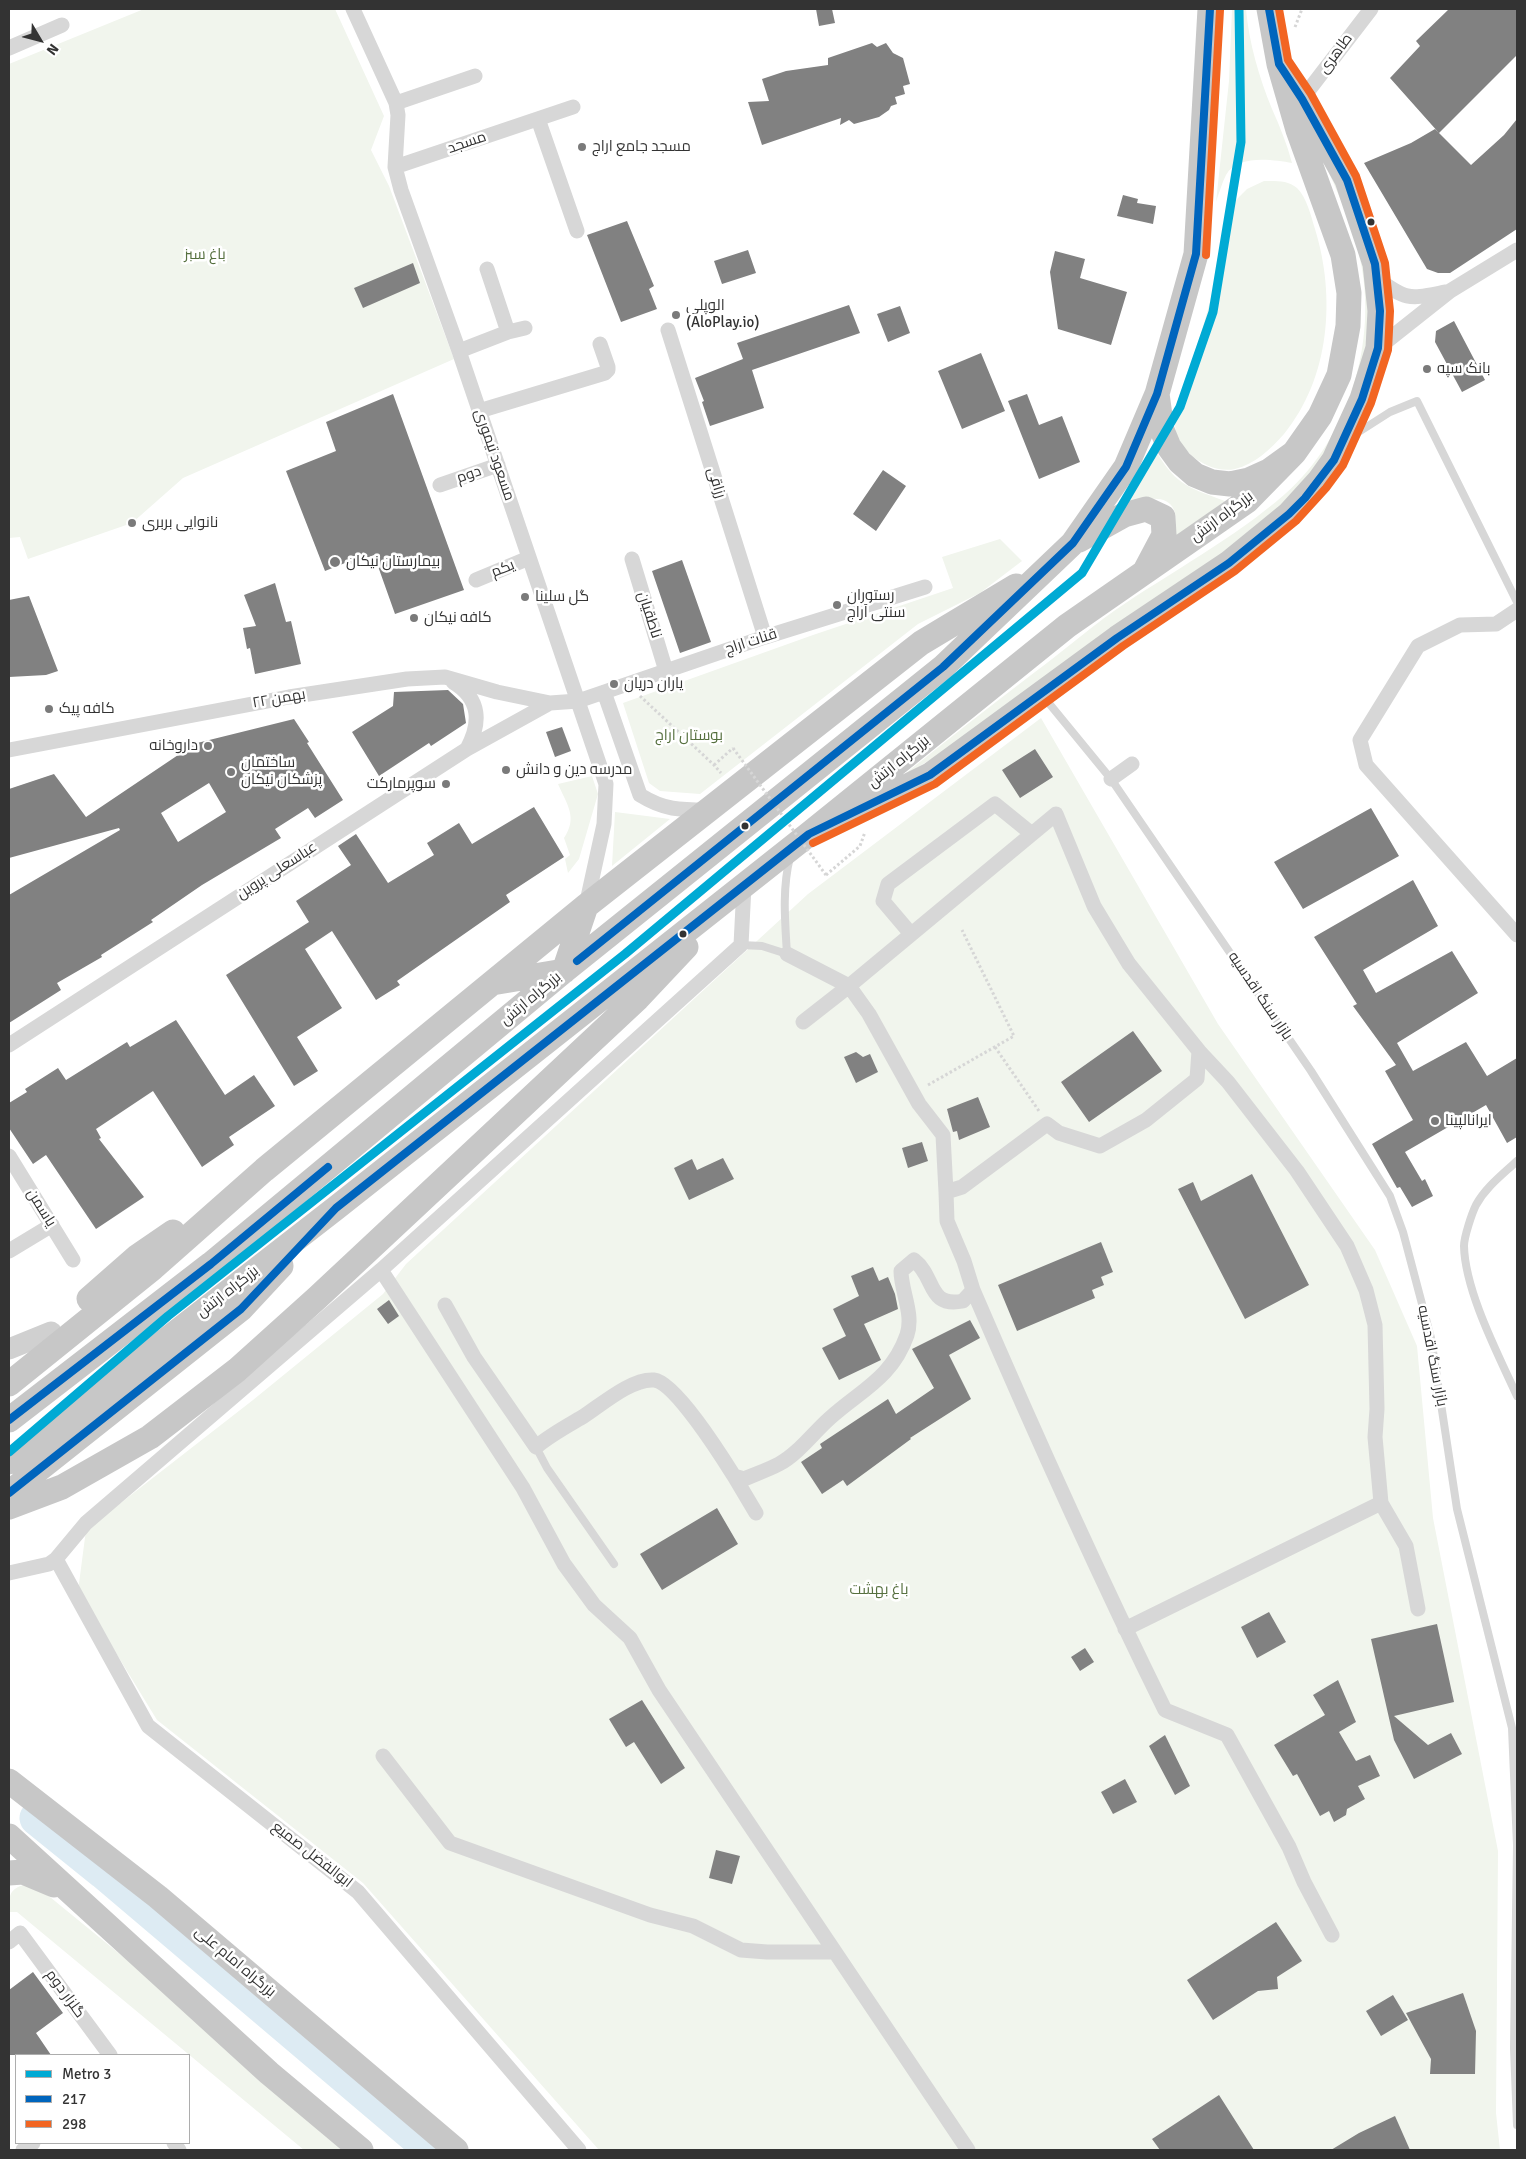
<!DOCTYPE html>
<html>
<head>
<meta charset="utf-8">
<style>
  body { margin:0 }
  #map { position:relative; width:1526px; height:2159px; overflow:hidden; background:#fff; font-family:Signika,sans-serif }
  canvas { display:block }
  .frame { position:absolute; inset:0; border:10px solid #333; pointer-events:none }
  .legend { position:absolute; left:15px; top:2054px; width:175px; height:90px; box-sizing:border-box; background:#fff; border:1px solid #adadad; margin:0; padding:6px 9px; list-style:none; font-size:15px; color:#333 }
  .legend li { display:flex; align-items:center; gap:10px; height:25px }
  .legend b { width:25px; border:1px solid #adadad }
  .north { position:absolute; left:15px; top:15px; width:50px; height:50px; -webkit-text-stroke:4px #fff; paint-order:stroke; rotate:127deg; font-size:14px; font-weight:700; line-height:20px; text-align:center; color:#333 }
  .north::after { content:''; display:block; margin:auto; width:18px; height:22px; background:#333; clip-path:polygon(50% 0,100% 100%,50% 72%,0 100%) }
</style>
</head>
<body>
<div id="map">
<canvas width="1526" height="2159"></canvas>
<div class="frame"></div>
<ul class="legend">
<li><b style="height:6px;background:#00aad4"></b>Metro 3</li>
<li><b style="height:6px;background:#0065bd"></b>217</li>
<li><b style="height:6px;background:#f26522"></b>298</li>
</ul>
<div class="north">N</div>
</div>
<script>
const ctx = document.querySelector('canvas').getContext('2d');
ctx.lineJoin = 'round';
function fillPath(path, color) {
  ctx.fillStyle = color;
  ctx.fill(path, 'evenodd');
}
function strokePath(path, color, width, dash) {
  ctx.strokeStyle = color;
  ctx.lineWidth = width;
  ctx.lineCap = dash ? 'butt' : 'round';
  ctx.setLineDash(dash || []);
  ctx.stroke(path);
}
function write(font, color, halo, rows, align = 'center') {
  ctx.font = font + ' Signika,Cairo,sans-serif';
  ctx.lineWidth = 5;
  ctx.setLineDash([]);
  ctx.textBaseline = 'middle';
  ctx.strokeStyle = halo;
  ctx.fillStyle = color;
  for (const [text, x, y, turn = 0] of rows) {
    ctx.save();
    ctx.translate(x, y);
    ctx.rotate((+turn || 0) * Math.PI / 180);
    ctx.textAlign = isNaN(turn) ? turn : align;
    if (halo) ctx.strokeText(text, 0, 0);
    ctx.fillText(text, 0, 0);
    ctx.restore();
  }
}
const green = new Path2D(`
  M144 9H335L384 116 371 150 389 186 454 359 183 478 132 523 28 559 20 537 9 538V64Z
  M1232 9H1246C1249 43 1259 77 1272 109 1280 127 1287 144 1292 163 1273 160 1238 154 1226 175 1222 183 1219 193 1216 202L1229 81Z
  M1329 173 1349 202 1375 320 1341 430 1284 510 957 744 901 777C946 741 990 706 1035 672 1062 652 1087 630 1114 611 1169 573 1235 538 1285 494 1349 438 1378 341 1360 259 1354 230 1341 200 1329 173Z
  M1264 181C1275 181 1288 180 1297 188 1307 198 1311 216 1315 229 1336 297 1330 378 1284 434 1271 449 1255 464 1235 469 1209 475 1173 449 1175 421 1175 408 1180 396 1184 384 1191 364 1198 344 1204 323 1216 283 1224 242 1234 202L1247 189Z
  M1157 453C1177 486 1190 488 1225 501L1176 538C1175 530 1177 517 1174 510 1166 491 1139 501 1126 505Z
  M1000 539 1022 561 980 593 918 624 700 794 660 791 649 783 623 703 813 635 953 588 942 557Z
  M1041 718 1218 1024 1375 1250 1417 1346 1433 1518 1498 1851 1496 2113 1500 2150H599L363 1883 157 1720 78 1591 86 1530 253 1400 383 1294 406 1264 808 894Z
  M592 776 598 794 579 859 568 873 565 859 570 855 564 838C578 817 567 805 558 784Z
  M615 812 670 819 612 866Z
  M23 1885 35 1888 50 1897 154 1982 347 2150H304L17 1912H9C9 1898 8 1890 23 1885Z`);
const river = new Path2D(`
  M37 1818 104 1872 432 2150`);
const building = new Path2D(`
  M816 9H832L835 23 819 26Z
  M1449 9H1517V55L1439 133 1390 78 1420 46 1416 41Z
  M872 43 877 47 886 43 893 53 903 58 910 84 903 86 905 94 895 97 897 104 891 106 889 110 879 117 854 124 849 120 840 125 841 118 762 145 748 102 769 101 762 79 786 71 828 65V58Z
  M1517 119V229L1450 273H1438L1427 269 1364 163 1411 143 1435 129 1471 165 1504 135Z
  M1123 195 1138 199 1137 203 1156 206 1153 224 1117 216Z
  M627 221 654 286 649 289 657 309 621 322 587 235Z
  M748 250 756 273 722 284 714 261Z
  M1055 251 1085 259 1080 278 1127 292 1111 345 1058 329 1050 272Z
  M413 263 420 283 363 308 354 288Z
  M849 305 860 333 752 370 764 408 710 426 702 402 704 401 695 378 743 359 737 343Z
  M900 306 910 333 888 342 877 314Z
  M1454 321 1485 380 1462 392 1435 342 1436 331Z
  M981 353 1005 411 962 429 938 371Z
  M393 394 464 590 395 614 374 555 351 564 350 561 325 571 286 471 336 451 326 422Z
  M1027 394 1039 425 1062 416 1080 462 1039 479 1008 401Z
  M883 470 906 486 876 531 853 514Z
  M682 560 711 642 680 653 652 571Z
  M275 583 286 622 291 621 301 664 255 674 250 648 247 649 243 628 256 626 244 595Z
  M29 596 58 671 46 675 9 677V600Z
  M448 690 463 704 466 723 431 746 429 743 379 776 352 732 393 706 394 692Z
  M294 719 309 742 307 743 343 800 315 818 308 808 275 829 281 838 202 885 151 920 153 922 101 955 102 957 57 983 61 990 9 1023V895L120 830 119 828 9 858V789L54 774 86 817 187 749 185 746ZM209 783 226 812 178 842 161 813Z
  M562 727 571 751 555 757 546 732Z
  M1035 749 1053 777 1020 798 1002 770Z
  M534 807 564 857 506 895 510 902 397 981 400 985 376 1000 332 931 305 949 342 1008 297 1037 318 1071 294 1086 226 975 309 922 296 901 351 865 338 846 356 834 388 883 434 855 427 843 459 823 472 844Z
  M1371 808 1399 856 1303 909 1274 862Z
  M1413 880 1438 926 1363 970 1376 993 1452 951 1478 993 1397 1043 1413 1071 1466 1042 1487 1076 1517 1058V1137L1507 1143 1486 1105 1405 1152 1422 1181 1425 1179 1433 1196 1412 1207 1400 1187 1397 1188 1372 1144 1413 1120 1385 1071 1396 1065 1353 1006 1357 1004 1314 937Z
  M176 1020 225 1095 254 1075 275 1106 229 1137 234 1145 202 1167 153 1091 96 1129 101 1138 99 1139 144 1197 96 1229 46 1155 33 1164 9 1128V1103L27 1092 25 1089 58 1068 66 1080 127 1042 130 1047Z
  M1133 1031 1162 1071 1089 1122 1061 1082Z
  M856 1052 863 1057 870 1054 878 1072 856 1083 844 1057Z
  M978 1097 990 1127 959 1140 957 1131 953 1132 947 1109Z
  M922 1142 928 1161 908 1168 902 1148Z
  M723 1158 734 1179 689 1200 674 1168 692 1159 697 1170Z
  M1252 1174 1309 1285 1245 1319 1178 1189 1193 1182 1201 1201Z
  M1101 1242 1113 1272 1101 1277 1104 1285 1092 1290 1095 1298 1017 1331 998 1285Z
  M873 1267 879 1281 888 1277 895 1294 898 1309 864 1324 881 1360 839 1380 822 1348 846 1336 833 1309 859 1296 851 1276Z
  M389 1300 399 1316 388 1324 377 1309Z
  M970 1320 980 1338 949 1355 971 1399 910 1438 911 1439 847 1486 843 1480 822 1494 801 1462 822 1448 820 1444 888 1399 896 1414 934 1388 912 1349Z
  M717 1508 738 1544 662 1590 640 1554Z
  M1269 1612 1286 1642 1257 1658 1241 1627Z
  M1437 1624 1454 1702 1394 1716 1428 1745 1451 1733 1462 1754 1414 1779 1394 1740 1371 1639Z
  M1085 1648 1094 1662 1080 1671 1071 1657Z
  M1338 1680 1356 1722 1339 1732 1356 1761 1370 1755 1380 1776 1358 1786 1365 1799 1347 1809 1346 1815 1334 1822 1329 1811 1320 1816 1297 1774 1293 1776 1274 1745 1325 1715 1313 1695Z
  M642 1700 685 1768 661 1784 634 1742 626 1747 609 1719Z
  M1165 1735 1190 1786 1175 1795 1149 1746Z
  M1125 1779 1137 1802 1113 1814 1101 1792Z
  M716 1850 740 1856 732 1884 709 1878Z
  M1276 1922 1302 1961 1277 1977 1278 1989 1258 1991 1213 2020 1187 1980Z
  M33 1972 63 2013 36 2033 51 2055H9V1990Z
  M1463 1993 1476 2031 1475 2074H1430L1431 2059 1406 2013Z
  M1393 1995 1408 2020 1381 2036 1366 2011Z
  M1219 2095 1254 2150H1160L1152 2139Z
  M1395 2116 1410 2150H1331L1359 2133Z`);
const path = new Path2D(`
  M1295 27 1302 9
  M640 696 714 765 721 773
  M714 765 733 748
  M826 875 860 846 865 832
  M995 1047 1039 1111
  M928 1085 1014 1036 962 930`);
const service = new Path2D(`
  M1354 435 1390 412 1417 401 1517 602
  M1043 696 1111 779 1311 1071 1390 1196 1403 1232 1431 1338 1457 1509 1512 1728 1517 1845 1514 2048 1517 2125
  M741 945 762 946 787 954C785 921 782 889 790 857
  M1517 1161C1502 1175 1486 1187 1476 1205 1472 1213 1464 1237 1464 1246 1465 1291 1498 1354 1517 1396
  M536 1447 547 1468 614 1564`);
const minor = new Path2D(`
  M353 9 396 103 398 115 395 167 401 190 459 351 606 784 604 824 586 906
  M9 48 62 25
  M1302 99 1371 9
  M396 103 475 76
  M538 119 577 231
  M395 167 573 107
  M487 269 508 332
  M1376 278C1408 301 1408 299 1446 292
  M668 330 765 637
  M1378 348 1450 291 1517 250
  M459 351 508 332 525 328
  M479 411 605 373 608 370V367L600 344
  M440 485 498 465
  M632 559 666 671
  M476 580 529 558
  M1517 610 1496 624 1460 625 1418 646 1360 740 1366 765 1517 935
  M453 682C481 699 481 723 467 749
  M604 692 640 795C664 810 680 810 707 810
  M9 750 289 697 407 679 445 677 497 692 550 703 578 701 765 637 925 587
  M1111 779 1132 764
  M911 934 883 901 888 884 995 804 1032 834
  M803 1022 849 986 869 1014 919 1104 943 1135 946 1192
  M9 1045 467 749 550 703
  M1199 1051 1228 1082 1297 1171 1347 1246 1366 1290 1375 1325 1377 1409 1375 1437 1381 1503 1406 1546 1418 1609
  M9 1156 73 1260
  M9 1251 52 1225
  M381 1270 523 1488 564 1564 594 1605 630 1638 659 1690 968 2150
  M973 1290C1034 1432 1097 1572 1165 1710L1227 1735 1289 1847 1304 1882 1332 1935
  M445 1305 474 1357 536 1447C550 1435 567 1426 584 1416 601 1405 632 1378 654 1380 675 1382 722 1457 734 1476L744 1479C755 1474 768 1470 779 1464 799 1453 813 1433 830 1418 861 1390 892 1378 907 1335 914 1314 901 1291 901 1271L914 1260C936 1277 927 1308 963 1301L973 1290 964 1261 947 1221 946 1192 962 1187 1047 1124 1059 1133 1100 1146 1146 1120 1197 1079 1199 1051 1129 964 1094 906 1056 814 849 986 787 954
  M734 1476 756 1513
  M56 1559 148 1726 358 1892 579 2150
  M9 1573 49 1564 56 1559 86 1523 381 1270 741 945 744 886
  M1125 1629 1381 1503
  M383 1756 450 1843 650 1915 693 1926 741 1950 767 1952H835
  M9 1942 20 1933 110 2055
  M174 2143 179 2150
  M23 2150 33 2143`);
const secondary = new Path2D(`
  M9 1349 51 1332`);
const trunk = new Path2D(`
  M1210 9 1196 254 1157 394 1162 430 1169 447 1180 462 1195 475 1212 482 1230 484 1249 480 1269 471 1294 453 1320 416 1339 375 1348 326 1349 293 1343 255 1298 130 1279 64 1269 9
  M1079 540 1124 515 1146 509 1163 517 1164 535 1146 569
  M845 817 930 775 1117 638 1229 563 1289 514 1319 481 1334 460 1362 399 1378 348 1380 311 1375 264 1347 180 1302 99 1279 64
  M492 983 564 971 586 906
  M89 1299 138 1256 173 1232
  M9 1384 153 1268 264 1170 586 906 921 643 1016 586
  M9 1420 211 1264 564 971 943 667 1073 543 1126 467 1157 394
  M9 1462 336 1208 809 834 1067 626 1247 501 1294 453
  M9 1493 241 1309 281 1266
  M9 1507 62 1487 150 1437 237 1370 317 1298 638 998 686 947
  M9 1781 158 1897 456 2150
  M9 1836 269 2073 361 2150
  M9 1873 23 1872 54 1885`);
const pathBridge = new Path2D(`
  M733 748 826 875`);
const bus1 = new Path2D(`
  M577 961 943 667 1073 543 1126 467 1157 394 1196 254 1210 9
  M9 1420 211 1264 328 1167
  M9 1493 241 1309 336 1208 809 834 930 775 1117 638 1229 563 1289 514 1305 498 1334 460 1362 399 1378 348 1380 311 1375 264 1347 180 1302 99 1279 64 1269 9`);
const bus2 = new Path2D(`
  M1206 255 1220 10
  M813 843 935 784 1123 646 1235 571 1296 521 1326 488 1343 465 1371 403 1388 350 1390 311 1385 263 1356 176 1311 94 1288 60 1279 9`);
const metro1 = new Path2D(`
  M9 1452 168 1316 625 954 1082 573 1180 407 1213 312 1241 142 1239 9`);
const markers = [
  [582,147,5,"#7a7a7a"],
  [1371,222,4.5,"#333"],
  [676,315,5,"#7a7a7a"],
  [1427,369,5,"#7a7a7a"],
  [132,523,5,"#7a7a7a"],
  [335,562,6,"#7a7a7a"],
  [525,597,5,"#7a7a7a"],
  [837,605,5,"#7a7a7a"],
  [414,618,5,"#7a7a7a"],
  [614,684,5,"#7a7a7a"],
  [49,709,5,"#7a7a7a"],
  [208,746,5,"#7a7a7a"],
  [506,770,5,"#7a7a7a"],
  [231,772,5,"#7a7a7a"],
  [446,784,5,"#7a7a7a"],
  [745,826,4.5,"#333"],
  [683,934,4.5,"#333"],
  [1435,1121,5,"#7a7a7a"]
];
const streetNames = [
  ["طاهری",1336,54,-53],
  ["مسجد",467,143,-19],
  ["مسعود تیموری",494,455,71],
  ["دوم",469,475,-19],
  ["رزاقی",716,483,73],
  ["بزرگراه ارتش",1222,517,-37],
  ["یکم",503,569,-22],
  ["ناطقیان",649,615,72],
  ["قنات اراج",751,642,-18],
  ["۲۲ بهمن",279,699,-10],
  ["بزرگراه ارتش",899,762,-39],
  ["عباسعلی پروین",277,871,-33],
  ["بازار سنگ اقدسیه",1260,996,56],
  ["بزرگراه ارتش",531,999,-40],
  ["یاسمن",41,1208,58],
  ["بزرگراه ارتش",228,1292,-38],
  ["بازار سنگ اقدسیه",1432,1356,79],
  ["ابوالفضل صمیع",312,1855,38],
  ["بزرگراه امام علی",235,1962,40],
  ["گلزار دوم",65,1994,54]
];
const poiNames = [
  ["مسجد جامع اراج",592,147],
  ["الوپلی",686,306],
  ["(AloPlay.io)",686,323],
  ["بانک سپه",1437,369],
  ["نانوایی بربری",142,523],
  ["بیمارستان نیکان",346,562],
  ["رستوران",847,596],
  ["سنتی آراج",847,613],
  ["گل سلینا",535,597],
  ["کافه نیکان",424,618],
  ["یاران دریان",624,684],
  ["کافه پیک",59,709],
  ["داروخانه",198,746,"right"],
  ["ساختمان",241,763],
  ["پزشکان نیکان",241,780],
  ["مدرسه دین و دانش",516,770],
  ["سوپرمارکت",436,784,"right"],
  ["ایرانالپینا",1445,1121]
];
const parkNames = [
  ["باغ سبز",205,255],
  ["بوستان اراج",689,736],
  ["باغ بهشت",879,1590]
];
fillPath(green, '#f1f5ed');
strokePath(river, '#ddebf3', 35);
fillPath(building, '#818181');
strokePath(path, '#d6d6d6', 3, [2.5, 2.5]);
strokePath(service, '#d7d7d7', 8);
strokePath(minor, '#d7d7d7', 15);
strokePath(secondary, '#d0d0d0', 21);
strokePath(trunk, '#c7c7c7', 25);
strokePath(pathBridge, '#d6d6d6', 3, [2.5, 2.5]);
strokePath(bus1, '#0065bd', 8);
strokePath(bus2, '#f26522', 8);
strokePath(metro1, '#00aad4', 9);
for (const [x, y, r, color] of markers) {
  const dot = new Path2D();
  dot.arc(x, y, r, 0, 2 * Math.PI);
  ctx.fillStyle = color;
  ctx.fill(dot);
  strokePath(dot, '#fff', 2);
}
write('15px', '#333', '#fff', streetNames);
write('15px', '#333', '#fff', poiNames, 'left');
write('15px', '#56703f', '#fff', parkNames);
</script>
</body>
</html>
